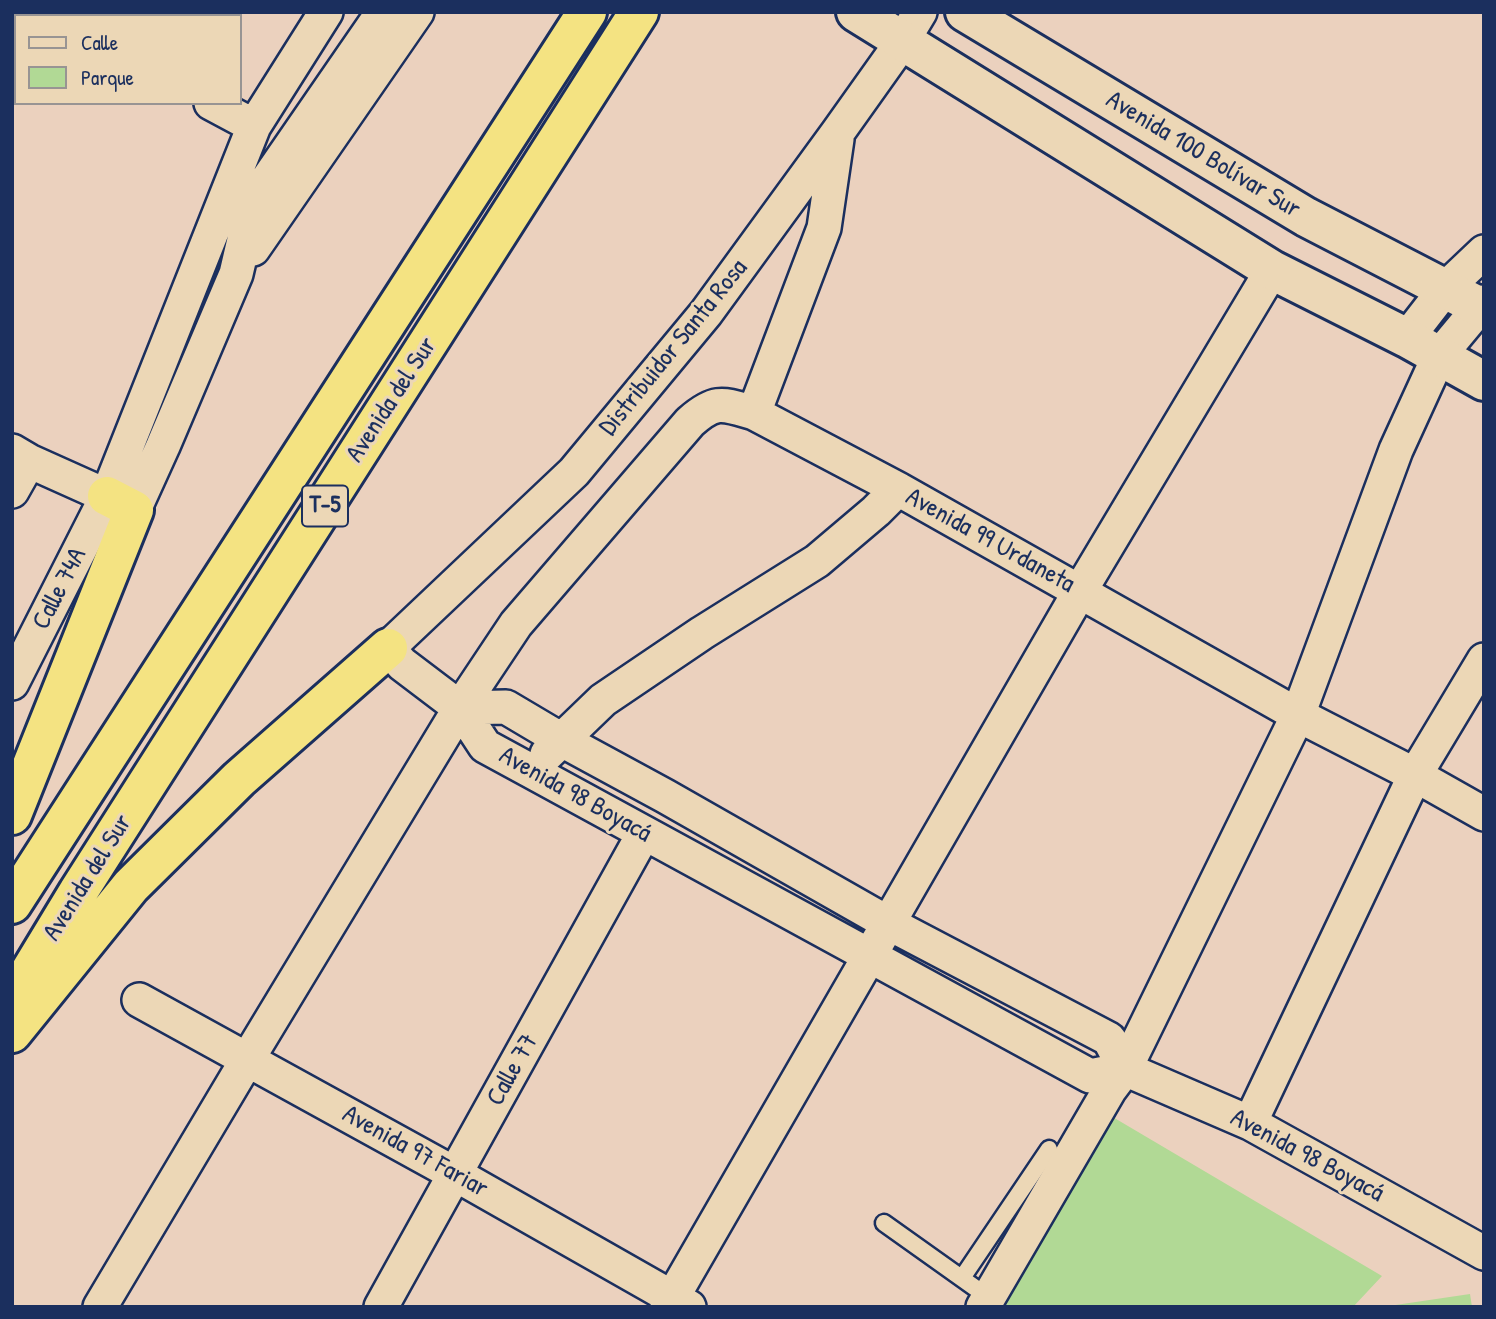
<!DOCTYPE html>
<html>
<head>
<meta charset="utf-8">
<style>
  body { margin:0 }
  #map { position:relative; width:1496px; height:1319px; overflow:hidden; background:#ebd1be; font-family:"Patrick Hand",sans-serif }
  canvas { display:block }
  .frame { position:absolute; inset:0; border:14px solid #1b2f5e; pointer-events:none }
  .legend { position:absolute; left:14px; top:14px; width:228px; height:91px; box-sizing:border-box; background:#ecd7b6; border:2px solid #989493; margin:0; padding:9px 12px; list-style:none; font-size:21px; color:#1b2f5e }
  .legend li { display:flex; align-items:center; gap:14px; height:35px }
  .legend b { width:35px; border:2px solid #989493 }
</style>
</head>
<body>
<div id="map">
<canvas width="1496" height="1319"></canvas>
<div class="frame"></div>
<ul class="legend">
<li><b style="height:9px;background:#ecd7b6"></b>Calle</li>
<li><b style="height:19px;background:#b1d995"></b>Parque</li>
</ul>
</div>
<script>
const ctx = document.querySelector('canvas').getContext('2d');
ctx.lineJoin = 'round';
function fillPath(path, color) {
  ctx.fillStyle = color;
  ctx.fill(path, 'evenodd');
}
function strokePath(path, color, width, dash) {
  ctx.strokeStyle = color;
  ctx.lineWidth = width;
  ctx.lineCap = dash ? 'butt' : 'round';
  ctx.setLineDash(dash || []);
  ctx.stroke(path);
}
function write(font, color, halo, rows, align = 'center') {
  ctx.font = font + ' "Patrick Hand",sans-serif';
  ctx.lineWidth = 6;
  ctx.setLineDash([]);
  ctx.textBaseline = 'middle';
  ctx.strokeStyle = halo;
  ctx.fillStyle = color;
  for (const [text, x, y, turn = 0] of rows) {
    ctx.save();
    ctx.translate(x, y);
    ctx.rotate((+turn || 0) * Math.PI / 180);
    ctx.textAlign = isNaN(turn) ? turn : align;
    if (halo) ctx.strokeText(text, 0, 0);
    ctx.fillText(text, 0, 0);
    ctx.restore();
  }
}
const green = new Path2D(`
  M1111 1116 1382 1276 1353 1307H1001Z
  M1470 1294 1472 1307H1382Z`);
const service = new Path2D(`
  M884 1223 988 1297
  M962 1278 1049 1149`);
const minor = new Path2D(`
  M32 12 39 16
  M920 12 902 42 838 132 706 313 574 472 388 648 402 664 460 708 485 746 531 771 1090 1076 1125 1069 1250 1123 1484 1253
  M211 103 254 126
  M837 139 824 228 754 413 898 489 1298 715 1415 775 1484 814
  M253 249 417 12
  M1407 338 1445 289 1484 252
  M12 451 29 461 107 496
  M12 491 29 461
  M134 510 163 446 236 274 247 227 263 186 383 12
  M12 683 107 496 254 126 326 12
  M460 708 506 707 560 739 665 796 888 923 1109 1039 1125 1069
  M547 754 603 700 702 633 817 561 876 511 898 489
  M139 1000 455 1174 689 1307
  M1250 1123 1415 775 1484 660
  M100 1307 247 1060 460 708 516 624 690 422C716 399 723 404 754 413
  M381 1307 644 833
  M667 1307 1080 591 1272 270
  M983 1307 1110 1089 1125 1069 1298 715 1396 450 1439 356 1484 302`);
const tertiary = new Path2D(`
  M856 12 1272 270 1407 338 1484 381
  M965 12 1306 217 1484 309`);
const trunk = new Path2D(`
  M12 815 134 510 107 496
  M12 904 587 12
  M12 1001 78 892 639 12
  M12 1033 131 886 239 779 388 648`);
const shields = [
  [325,506,46]
];
const shieldNames = [
  ["T-5",325,506]
];
const streetNames = [
  ["Avenida 100 Bolívar Sur",1203,155,31],
  ["Distribuidor Santa Rosa",674,348,-51],
  ["Avenida del Sur",392,400,-57],
  ["Avenida 99 Urdaneta",990,541,29],
  ["Calle 74A",60,589,-63],
  ["Avenida 98 Boyacá",575,795,29],
  ["Avenida del Sur",88,878,-58],
  ["Calle 77",513,1070,-61],
  ["Avenida 97 Fariar",415,1152,29],
  ["Avenida 98 Boyacá",1307,1156,28]
];
fillPath(green, '#b1d995');
strokePath(service, '#1b2f5e', 21);
strokePath(minor, '#1b2f5e', 38);
strokePath(tertiary, '#1b2f5e', 44);
strokePath(trunk, '#1b2f5e', 44);
strokePath(service, '#ecd7b6', 16);
strokePath(minor, '#ecd7b6', 33);
strokePath(tertiary, '#ecd7b6', 38);
strokePath(trunk, '#f4e382', 38);
for (const [x, y, w] of shields) {
  const box = new Path2D();
  box.roundRect(x - w / 2, y - 20.5, w, 41, 5);
  ctx.fillStyle = '#ecd7b6';
  ctx.fill(box);
  strokePath(box, '#1b2f5e', 2);
}
write('bold 24px', '#1b2f5e', null, shieldNames);
write('26px', '#1b2f5e', '#ecd7b6', streetNames);
</script>
</body>
</html>
